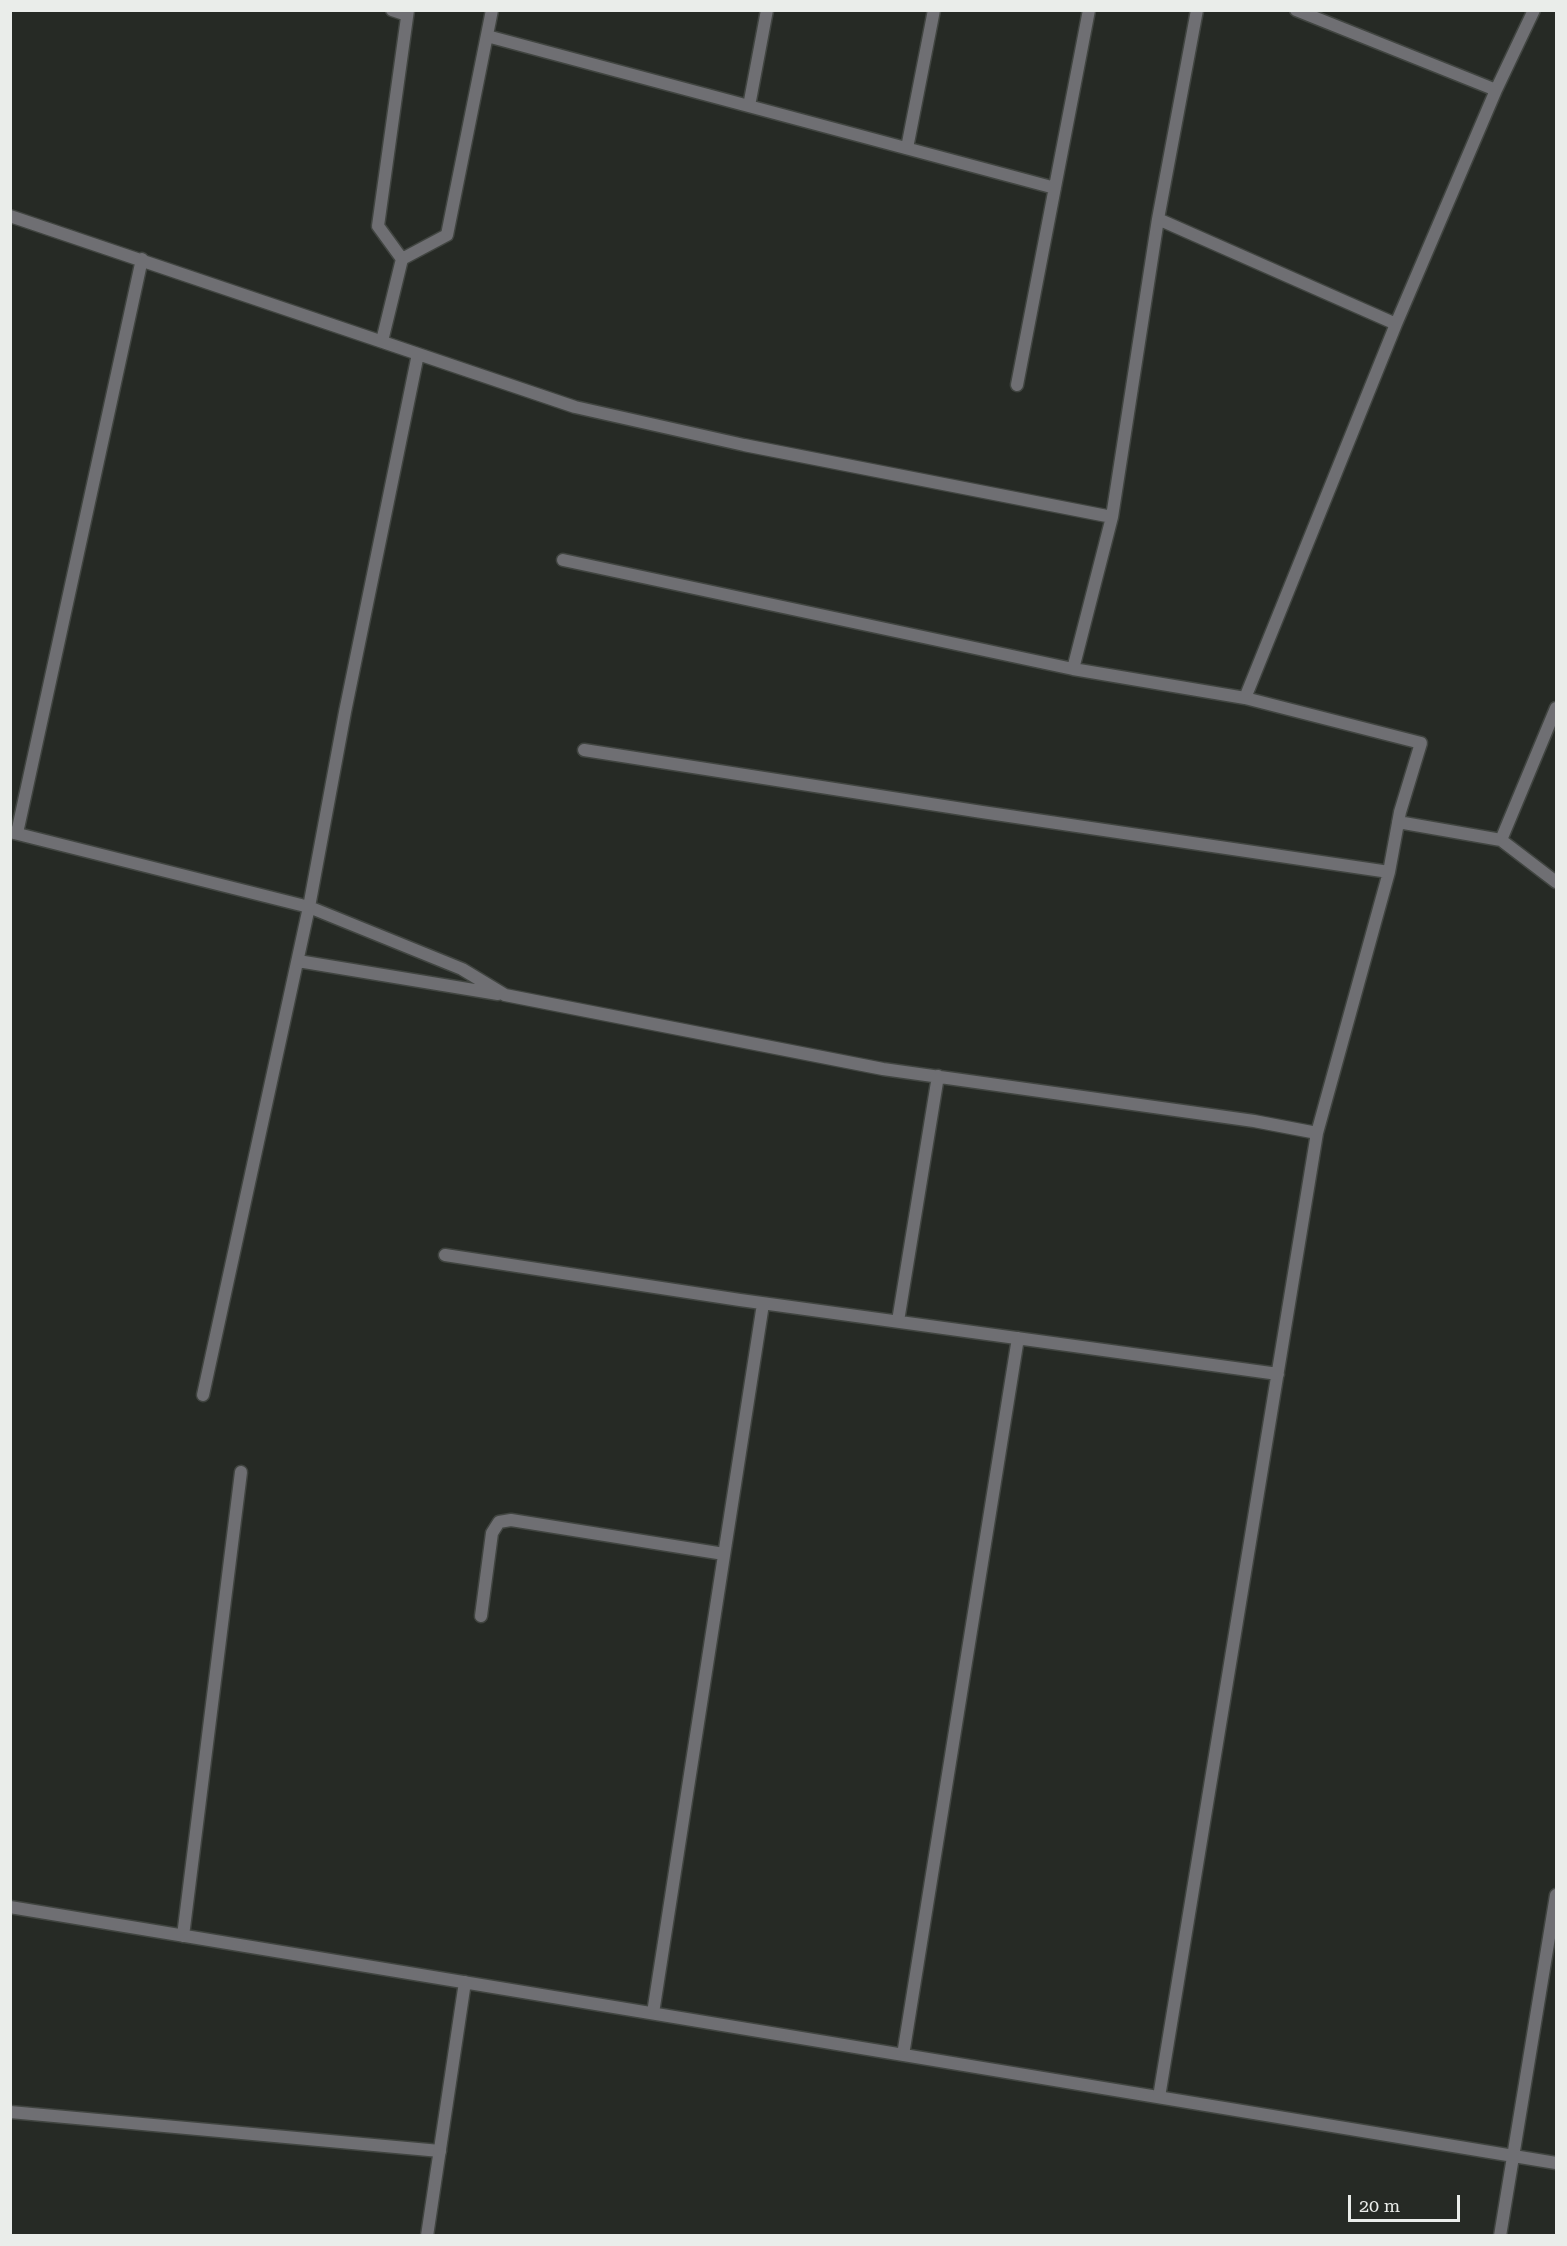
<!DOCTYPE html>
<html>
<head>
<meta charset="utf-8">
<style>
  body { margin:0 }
  #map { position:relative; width:1567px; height:2246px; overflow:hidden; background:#262a25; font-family:"Roboto Serif",serif }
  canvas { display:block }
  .frame { position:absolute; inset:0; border:12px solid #eaedea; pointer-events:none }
  .scale { position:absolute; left:1348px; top:2195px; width:112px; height:27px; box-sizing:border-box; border:3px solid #eaedea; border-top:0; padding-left:8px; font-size:18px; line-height:21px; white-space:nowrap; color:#eaedea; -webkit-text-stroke:4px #262a25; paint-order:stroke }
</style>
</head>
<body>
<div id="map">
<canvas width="1567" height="2246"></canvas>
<div class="frame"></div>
<div class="scale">20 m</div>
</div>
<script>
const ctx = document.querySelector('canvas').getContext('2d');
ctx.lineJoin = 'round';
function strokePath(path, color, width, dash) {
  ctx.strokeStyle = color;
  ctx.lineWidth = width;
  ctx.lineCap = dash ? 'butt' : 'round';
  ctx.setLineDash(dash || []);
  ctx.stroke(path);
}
const lane = new Path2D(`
  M10 2112 440 2151`);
const street = new Path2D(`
  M392 10 407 15
  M1296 10 1496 90 1534 10
  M487 36 1055 188
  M749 106 767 10
  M907 148 934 10
  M10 216 575 407 744 445 1112 517
  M1158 219 1396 324 1496 90
  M402 259 378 226 408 10
  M382 341 402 259 447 235 492 10
  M1017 385 1089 10
  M563 560 1073 669 1112 517 1158 219 1197 10
  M1073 669 1245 698
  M1556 708 1501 840 1556 882
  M584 750 982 812 1389 872
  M1398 822 1501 840
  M10 832 309 907 462 969 505 995 883 1069 1254 1121 1317 1133
  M17 833 142 259
  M298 961 498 994
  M445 1255 740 1300 1278 1374
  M898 1321 938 1076
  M203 1395 309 907 345 712 418 354
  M481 1616 492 1533 499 1522 511 1520 724 1554
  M10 1907 1556 2163
  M183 1936 241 1472
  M653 2013 763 1304
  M903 2055 1018 1338
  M1159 2097 1317 1133 1389 872 1400 812 1421 743 1245 698 1396 324
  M427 2236 465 1982
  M1500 2236 1556 1895`);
strokePath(lane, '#414541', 15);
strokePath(street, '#414541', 15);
strokePath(lane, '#6f6f73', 12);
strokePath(street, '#6f6f73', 12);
</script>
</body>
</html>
